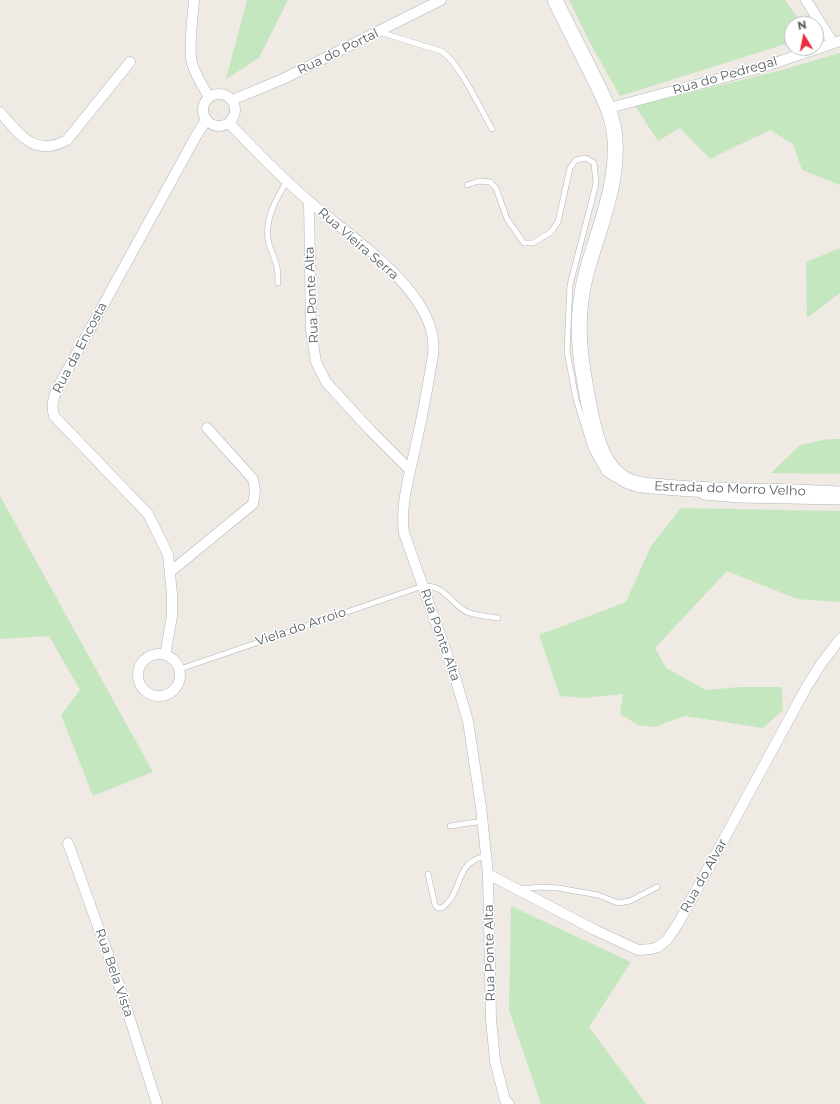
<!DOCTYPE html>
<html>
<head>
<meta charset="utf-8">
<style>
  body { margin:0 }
  #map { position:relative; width:840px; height:1104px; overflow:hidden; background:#efeae3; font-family:Montserrat,sans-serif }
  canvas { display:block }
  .north { position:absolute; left:784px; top:16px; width:40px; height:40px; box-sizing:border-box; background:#fff; border:1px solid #bdc0c1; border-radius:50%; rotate:350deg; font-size:11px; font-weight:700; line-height:16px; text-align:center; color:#5b6165 }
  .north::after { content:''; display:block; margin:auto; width:14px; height:18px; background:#ed2b3a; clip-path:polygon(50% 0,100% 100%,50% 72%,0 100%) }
</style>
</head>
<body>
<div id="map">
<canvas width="840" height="1104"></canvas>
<div class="north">N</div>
</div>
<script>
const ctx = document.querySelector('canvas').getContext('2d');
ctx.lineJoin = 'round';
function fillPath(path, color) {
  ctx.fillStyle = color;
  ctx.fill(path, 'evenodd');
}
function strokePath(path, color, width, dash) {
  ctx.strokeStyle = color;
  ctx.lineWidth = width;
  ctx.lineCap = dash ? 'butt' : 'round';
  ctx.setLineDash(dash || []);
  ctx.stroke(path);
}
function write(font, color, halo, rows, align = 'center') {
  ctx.font = font + ' Montserrat,sans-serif';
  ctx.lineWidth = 3;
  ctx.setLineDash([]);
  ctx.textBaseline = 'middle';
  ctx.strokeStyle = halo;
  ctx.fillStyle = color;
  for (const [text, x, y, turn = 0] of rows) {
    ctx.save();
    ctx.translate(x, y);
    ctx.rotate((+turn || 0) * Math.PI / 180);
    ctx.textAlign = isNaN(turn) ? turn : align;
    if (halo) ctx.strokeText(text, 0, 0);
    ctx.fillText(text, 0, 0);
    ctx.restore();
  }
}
const green = new Path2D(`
  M247 0H288L259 58 226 79Z
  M569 0H785L802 24H792V42L620 96 590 43Z
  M840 53V185L802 170 793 144 770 130 710 159 680 128 658 141 635 106 774 72Z
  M840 248V293L807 318 806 262Z
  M828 439H840V474L771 473 800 445Z
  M0 496 153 772 93 796 61 715 80 690 49 636 0 639Z
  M681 508 840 511V602L797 599 727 571 655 648 666 668 706 690 740 687H782L783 710 763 728 685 716 654 727 638 725 620 714 623 694 584 698 560 696 539 635 626 602 651 546Z
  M511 906 631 962 589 1027 646 1104H541L509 1010Z`);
const lane = new Path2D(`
  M379 32 441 51C459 62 480 108 492 129
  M467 185 479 181 490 182 496 188 507 219 524 243H533L551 232 558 222 570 168 576 160 586 158 594 163 596 184 570 285 567 352 576 399 591 448 605 473 614 479
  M278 283C278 278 278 272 277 267 275 258 270 249 268 240 265 218 276 199 287 181
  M703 497 739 500 840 502
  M180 669 423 586C446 585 449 603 467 612 476 616 488 616 498 618
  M450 826 483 821
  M428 874 435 905 438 908H442C445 905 450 901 452 897 463 877 460 862 486 856
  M520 889 541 887 558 888 598 895 618 903 630 901 657 887`);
const street = new Path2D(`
  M194 0C193 16 188 48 192 63 195 75 203 86 209 97
  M806 0 833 43
  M203 110a16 16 0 1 1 32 0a16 16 0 1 1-32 0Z
  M232 100 283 79 441 0
  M609 108 763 67 840 41
  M0 112C19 134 35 158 67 140L130 62
  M229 123C255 150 280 177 309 201 349 237 441 293 433 355 428 385 423 415 416 444 410 474 400 503 404 533L455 677 468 721 481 807 488 874 491 1019 495 1061 505 1100 509 1104
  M309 201 311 330 316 362 326 382 370 430 410 470
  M170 572 253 504 255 491 253 479 207 428
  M138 675a21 21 0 1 1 42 0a21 21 0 1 1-42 0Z
  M165 655 172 616V594L168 555 158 534 148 514 54 416C51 406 53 400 56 391L196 136 206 120
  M68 843 119 985 157 1104
  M488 874 595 930 638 950 651 949 658 947 667 940 679 922 807 686 821 664 840 639`);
const secondary = new Path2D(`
  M555 0C566 23 578 46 589 68 600 91 614 114 615 140 618 186 598 230 586 274 573 324 581 366 591 415 596 438 603 467 626 480 638 486 652 486 665 487 694 490 723 490 753 491 782 491 811 493 840 494`);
const streetNames = [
  ["Rua do Portal",338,52,-26],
  ["Rua do Pedregal",725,76,-16],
  ["Rua Vieira Serra",358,244,41],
  ["Rua Ponte Alta",312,295,-93],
  ["Rua da Encosta",80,348,-62],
  ["Estrada do Morro Velho",730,489,2],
  ["Viela do Arroio",301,627,-19],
  ["Rua Ponte Alta",440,635,71],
  ["Rua do Alvar",704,876,-61],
  ["Rua Ponte Alta",490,953,-91],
  ["Rua Bela Vista",114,973,71]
];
fillPath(green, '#c5e7bf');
strokePath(lane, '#b1b5b9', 6);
strokePath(street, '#b1b5b9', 11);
strokePath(secondary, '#b0b5b9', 16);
strokePath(lane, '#fff', 5);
strokePath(street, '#fff', 10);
strokePath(secondary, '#fff', 15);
write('13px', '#5b6165', '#fff', streetNames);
</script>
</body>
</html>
